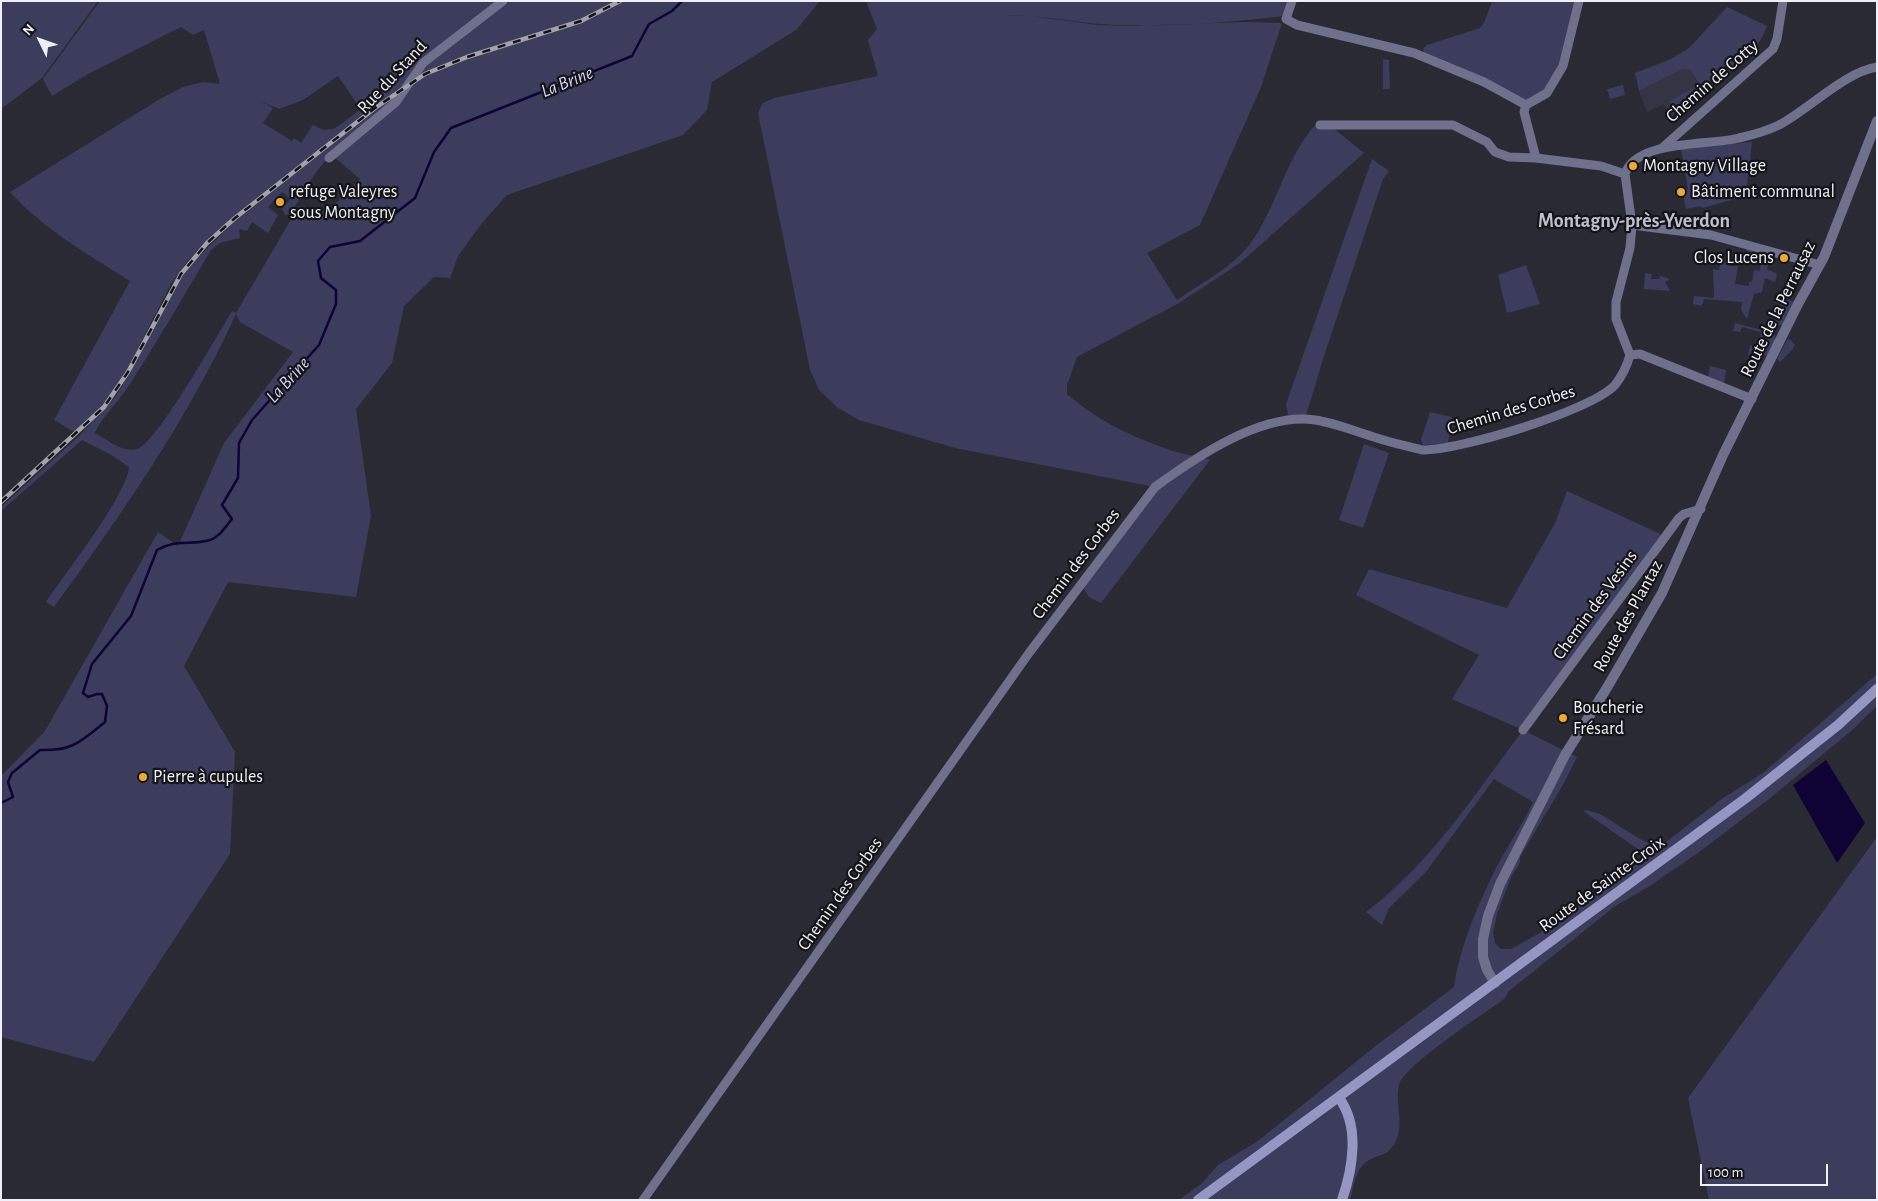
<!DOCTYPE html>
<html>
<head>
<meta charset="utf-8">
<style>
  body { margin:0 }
  #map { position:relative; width:1878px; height:1201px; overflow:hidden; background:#2a2a34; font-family:"Alegreya Sans",sans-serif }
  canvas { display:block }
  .frame { position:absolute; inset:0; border:2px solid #efeff7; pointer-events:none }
  .north { position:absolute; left:15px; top:15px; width:50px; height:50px; -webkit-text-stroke:4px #131318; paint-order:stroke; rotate:312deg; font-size:14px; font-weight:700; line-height:20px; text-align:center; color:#efeff7 }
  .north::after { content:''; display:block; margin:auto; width:18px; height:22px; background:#efeff7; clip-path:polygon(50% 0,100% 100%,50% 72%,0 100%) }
  .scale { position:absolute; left:1700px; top:1164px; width:128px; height:22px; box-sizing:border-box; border:2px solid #efeff7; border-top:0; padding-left:6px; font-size:15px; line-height:18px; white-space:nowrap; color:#efeff7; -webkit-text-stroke:4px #131318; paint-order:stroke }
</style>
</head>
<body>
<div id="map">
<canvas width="1878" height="1201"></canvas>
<div class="frame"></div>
<div class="north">N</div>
<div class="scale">100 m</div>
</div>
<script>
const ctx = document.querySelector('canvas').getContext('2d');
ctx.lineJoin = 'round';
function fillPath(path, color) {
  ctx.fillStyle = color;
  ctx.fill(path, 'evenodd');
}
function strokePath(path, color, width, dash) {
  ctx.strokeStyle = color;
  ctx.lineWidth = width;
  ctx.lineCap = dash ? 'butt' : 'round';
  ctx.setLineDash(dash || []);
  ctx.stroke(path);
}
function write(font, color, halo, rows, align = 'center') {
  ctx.font = font + ' "Alegreya Sans",sans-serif';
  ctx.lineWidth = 4.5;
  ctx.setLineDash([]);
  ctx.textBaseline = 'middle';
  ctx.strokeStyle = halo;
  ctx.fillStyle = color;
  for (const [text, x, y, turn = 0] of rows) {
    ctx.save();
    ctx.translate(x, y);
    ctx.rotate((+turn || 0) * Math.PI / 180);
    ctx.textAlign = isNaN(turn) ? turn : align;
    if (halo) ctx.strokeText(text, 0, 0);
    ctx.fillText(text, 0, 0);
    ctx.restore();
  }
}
const built = new Path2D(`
  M1683 69H1691L1698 82 1707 90 1704 96 1670 117 1664 104 1647 112 1639 91Z`);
const green = new Path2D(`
  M1 1H98L42 78 1 109Z
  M100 1H820L796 30 712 82 707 110 683 135 507 195 482 223 458 256 450 278 434 277 404 306 392 363 356 409 371 516 356 597 228 582 184 666 235 752 230 854 94 1062 1 1037V776L45 731 158 532 178 546 224 443 293 352 240 322 236 314C188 419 122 514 54 607L46 602C64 575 127 495 129 467L113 456 82 440 1 511V507L79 436 115 397 129 375 175 286 190 265 236 220 404 88C385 118 354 132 330 156 314 172 302 194 291 214L285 215 282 209 290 199 282 192 268 207 278 215 268 233 252 222 247 231 239 229 240 238 220 243 211 250C184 296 157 342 128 387 118 403 102 416 95 433 108 440 122 453 137 449 156 444 218 334 232 311L236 313 299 206 316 212 329 210 360 179 333 156 396 102 414 74 408 83 374 107 210 236 187 262 171 284 125 373 112 394 76 433 54 420 130 281C89 255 43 229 10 192L160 99 183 87 203 82 220 84 204 30 193 35 181 27 88 74 52 96 43 79ZM338 76 360 108 372 101 334 129 323 130 313 125 301 143 294 138 292 141 263 123 273 108 260 101 279 109 303 100Z
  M866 1H1289L1284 16C1223 23 1160 28 1100 24 1067 21 1037 14 1004 16H1029L1098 25 1132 26 1245 22 1282 23 1261 87 1200 225 1147 253 1177 300C1203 282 1234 267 1252 241 1278 204 1286 156 1317 123L1332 127 1364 153 1240 263 1179 303 1077 357 1067 385V394C1102 424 1133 437 1176 452 1186 455 1202 457 1210 460L1101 603 1089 597 1084 589H1077L1155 487 955 448 859 420 838 408 819 390 810 370 758 113 763 103 774 98 878 76 868 40 877 29Z
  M1492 1H1578L1554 82 1529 103 1424 53 1423 49 1427 45 1480 28 1484 23Z
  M1727 7 1767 26C1759 52 1727 73 1707 90L1698 82 1690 69H1683L1639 91 1635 73 1671 59 1689 48Z
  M1383 59 1389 60 1390 89H1383Z
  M1623 85 1625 95 1610 99 1607 89Z
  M1693 88 1700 98 1676 113 1670 101Z
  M1752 142 1746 196 1702 208 1701 206 1686 209 1682 191 1688 189 1681 149Z
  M1372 159 1389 171 1383 179 1324 356 1305 419 1289 420 1286 404Z
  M1747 249 1771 254 1767 269 1777 274 1775 282 1765 278 1762 292 1754 294 1747 319 1741 310 1742 302 1704 299 1702 306 1693 304 1694 296 1714 298 1713 269 1719 270 1721 260 1730 261V266H1738L1735 284 1749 286V282H1752L1754 270 1760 271 1761 257 1746 255Z
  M1526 265 1540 304 1507 313 1498 275Z
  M1645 273 1652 274 1651 279H1659L1660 276 1668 278 1669 280 1665 282 1670 291 1644 289Z
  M1776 296 1794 302 1783 325 1767 327 1769 319 1776 321 1781 305 1774 302Z
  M1735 323 1774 333 1776 339 1767 356 1757 353 1748 355 1750 345 1758 346 1761 332 1742 327 1740 332 1733 331Z
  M1790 339 1795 345 1792 350 1780 362 1777 359 1787 340Z
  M1710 366 1726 370 1724 384 1708 377Z
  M1430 412 1452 417 1448 444 1423 445 1421 440Z
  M1364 444 1389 453 1363 528 1339 520Z
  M1567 491 1665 536 1523 730 1577 757 1564 783 1520 857V863L1511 877 1497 914 1493 933 1495 943 1501 949H1511L1538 934 1648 856 1583 811 1586 810 1600 814 1640 839 1654 845 1666 842 1723 798 1763 773 1877 674V706L1851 731 1769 799 1698 853 1648 887 1614 907 1509 991 1504 999C1485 1013 1403 1066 1399 1085 1394 1106 1407 1128 1392 1147 1386 1156 1377 1155 1369 1160 1355 1168 1354 1186 1350 1200H1179L1202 1183 1218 1165 1258 1141 1378 1044 1454 987C1459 949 1477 907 1494 872 1506 848 1522 826 1533 802L1494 779 1425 873 1389 908 1382 925 1366 912C1431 863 1475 794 1523 730L1452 699 1479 655 1356 595 1369 569 1507 608 1555 523Z
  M1877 837V1200H1709L1688 1098Z`);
const water = new Path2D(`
  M1826 760 1865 823 1837 863 1793 785Z`);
const stream = new Path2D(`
  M1 803 13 797 8 782 12 773 40 750C73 751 80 742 105 722L107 706 102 694H97L88 697 83 693 92 664 131 616 157 550C178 538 191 546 210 540 220 537 226 526 232 519L222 505 238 478 239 443 252 420 319 345 336 304V290L321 278 318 261 330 247 360 241 415 198 434 152 451 128 632 56 649 24 672 11 682 1`);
const minor = new Path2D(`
  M1292 1 1286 19 1297 25 1414 53 1484 82 1526 105 1524 112 1536 158
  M1526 105 1547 93 1563 66 1579 1
  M1320 125H1453L1487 142 1495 152 1509 157 1536 158 1601 166 1625 174
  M1662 148 1773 49 1777 39 1783 1
  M329 158 396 102 423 63 503 1
  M1632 225 1711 235 1820 265
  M1630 355 1616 319V302L1630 248 1632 225 1625 174C1636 139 1710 146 1739 138 1752 135 1767 131 1779 125 1809 109 1845 72 1877 67
  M1523 730 1679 518 1684 514 1701 509
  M643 1200 1029 653 1155 487C1196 457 1262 412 1315 420 1336 423 1356 432 1377 438 1392 443 1407 446 1422 450 1457 451 1591 411 1615 385 1622 376 1627 366 1630 355L1640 354 1752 399`);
const tertiary = new Path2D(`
  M1495 983 1487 970 1483 957V939L1488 916 1500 884 1565 755 1608 686 1662 593 1723 455 1798 304 1824 257 1877 121`);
const secondary = new Path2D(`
  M1339 1098C1360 1126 1353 1168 1342 1200
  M1198 1200 1746 798 1838 725 1877 689`);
const rail = new Path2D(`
  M1 502 104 407 128 372 181 274 207 243 235 218 375 108 425 74 467 57 581 21 620 1`);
const markers = [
  [1633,166,5,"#eda83b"],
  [1681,192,5,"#eda83b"],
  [280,202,5,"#eda83b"],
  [1784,258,5,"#eda83b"],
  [1563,718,5,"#eda83b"],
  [143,777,5,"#eda83b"]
];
const streetNames = [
  ["Rue du Stand",392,77,-47],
  ["Chemin de Cotty",1712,81,-41],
  ["Route de la Perrausaz",1778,309,-64],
  ["Chemin des Corbes",1511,410,-17],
  ["Chemin des Corbes",1076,564,-53],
  ["Chemin des Vesins",1595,605,-54],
  ["Route des Plantaz",1628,616,-61],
  ["Route de Sainte-Croix",1602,884,-36],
  ["Chemin des Corbes",840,894,-55]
];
const poiNames = [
  ["Montagny Village",1643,166],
  ["refuge Valeyres",290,192],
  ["sous Montagny",290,213],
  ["Bâtiment communal",1691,192],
  ["Clos Lucens",1774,258,"right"],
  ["Boucherie",1573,708],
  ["Frésard",1573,729],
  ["Pierre à cupules",153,777]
];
const waterNames = [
  ["La Brine",567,82,-22],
  ["La Brine",288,380,-48]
];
const quarterNames = [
  ["Montagny-près-Yverdon",1634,221]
];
fillPath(built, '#343444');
fillPath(green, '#3c3c5d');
fillPath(water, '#0f0336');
strokePath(stream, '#0f0336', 2.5);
strokePath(minor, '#6f708b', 9);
strokePath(tertiary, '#6f708b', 10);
strokePath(secondary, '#9696c2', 10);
strokePath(rail, '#a2a2aa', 4.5);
strokePath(rail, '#131318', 2.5, [8]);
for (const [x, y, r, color] of markers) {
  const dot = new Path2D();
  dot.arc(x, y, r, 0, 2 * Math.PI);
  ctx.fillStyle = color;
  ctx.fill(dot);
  strokePath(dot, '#131318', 2);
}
write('18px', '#efeff7', '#131318', streetNames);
write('18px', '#efeff7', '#131318', poiNames, 'left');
write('italic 19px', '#d0d1f4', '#131318', waterNames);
write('bold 20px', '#bebfcd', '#131318', quarterNames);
</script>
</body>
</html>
